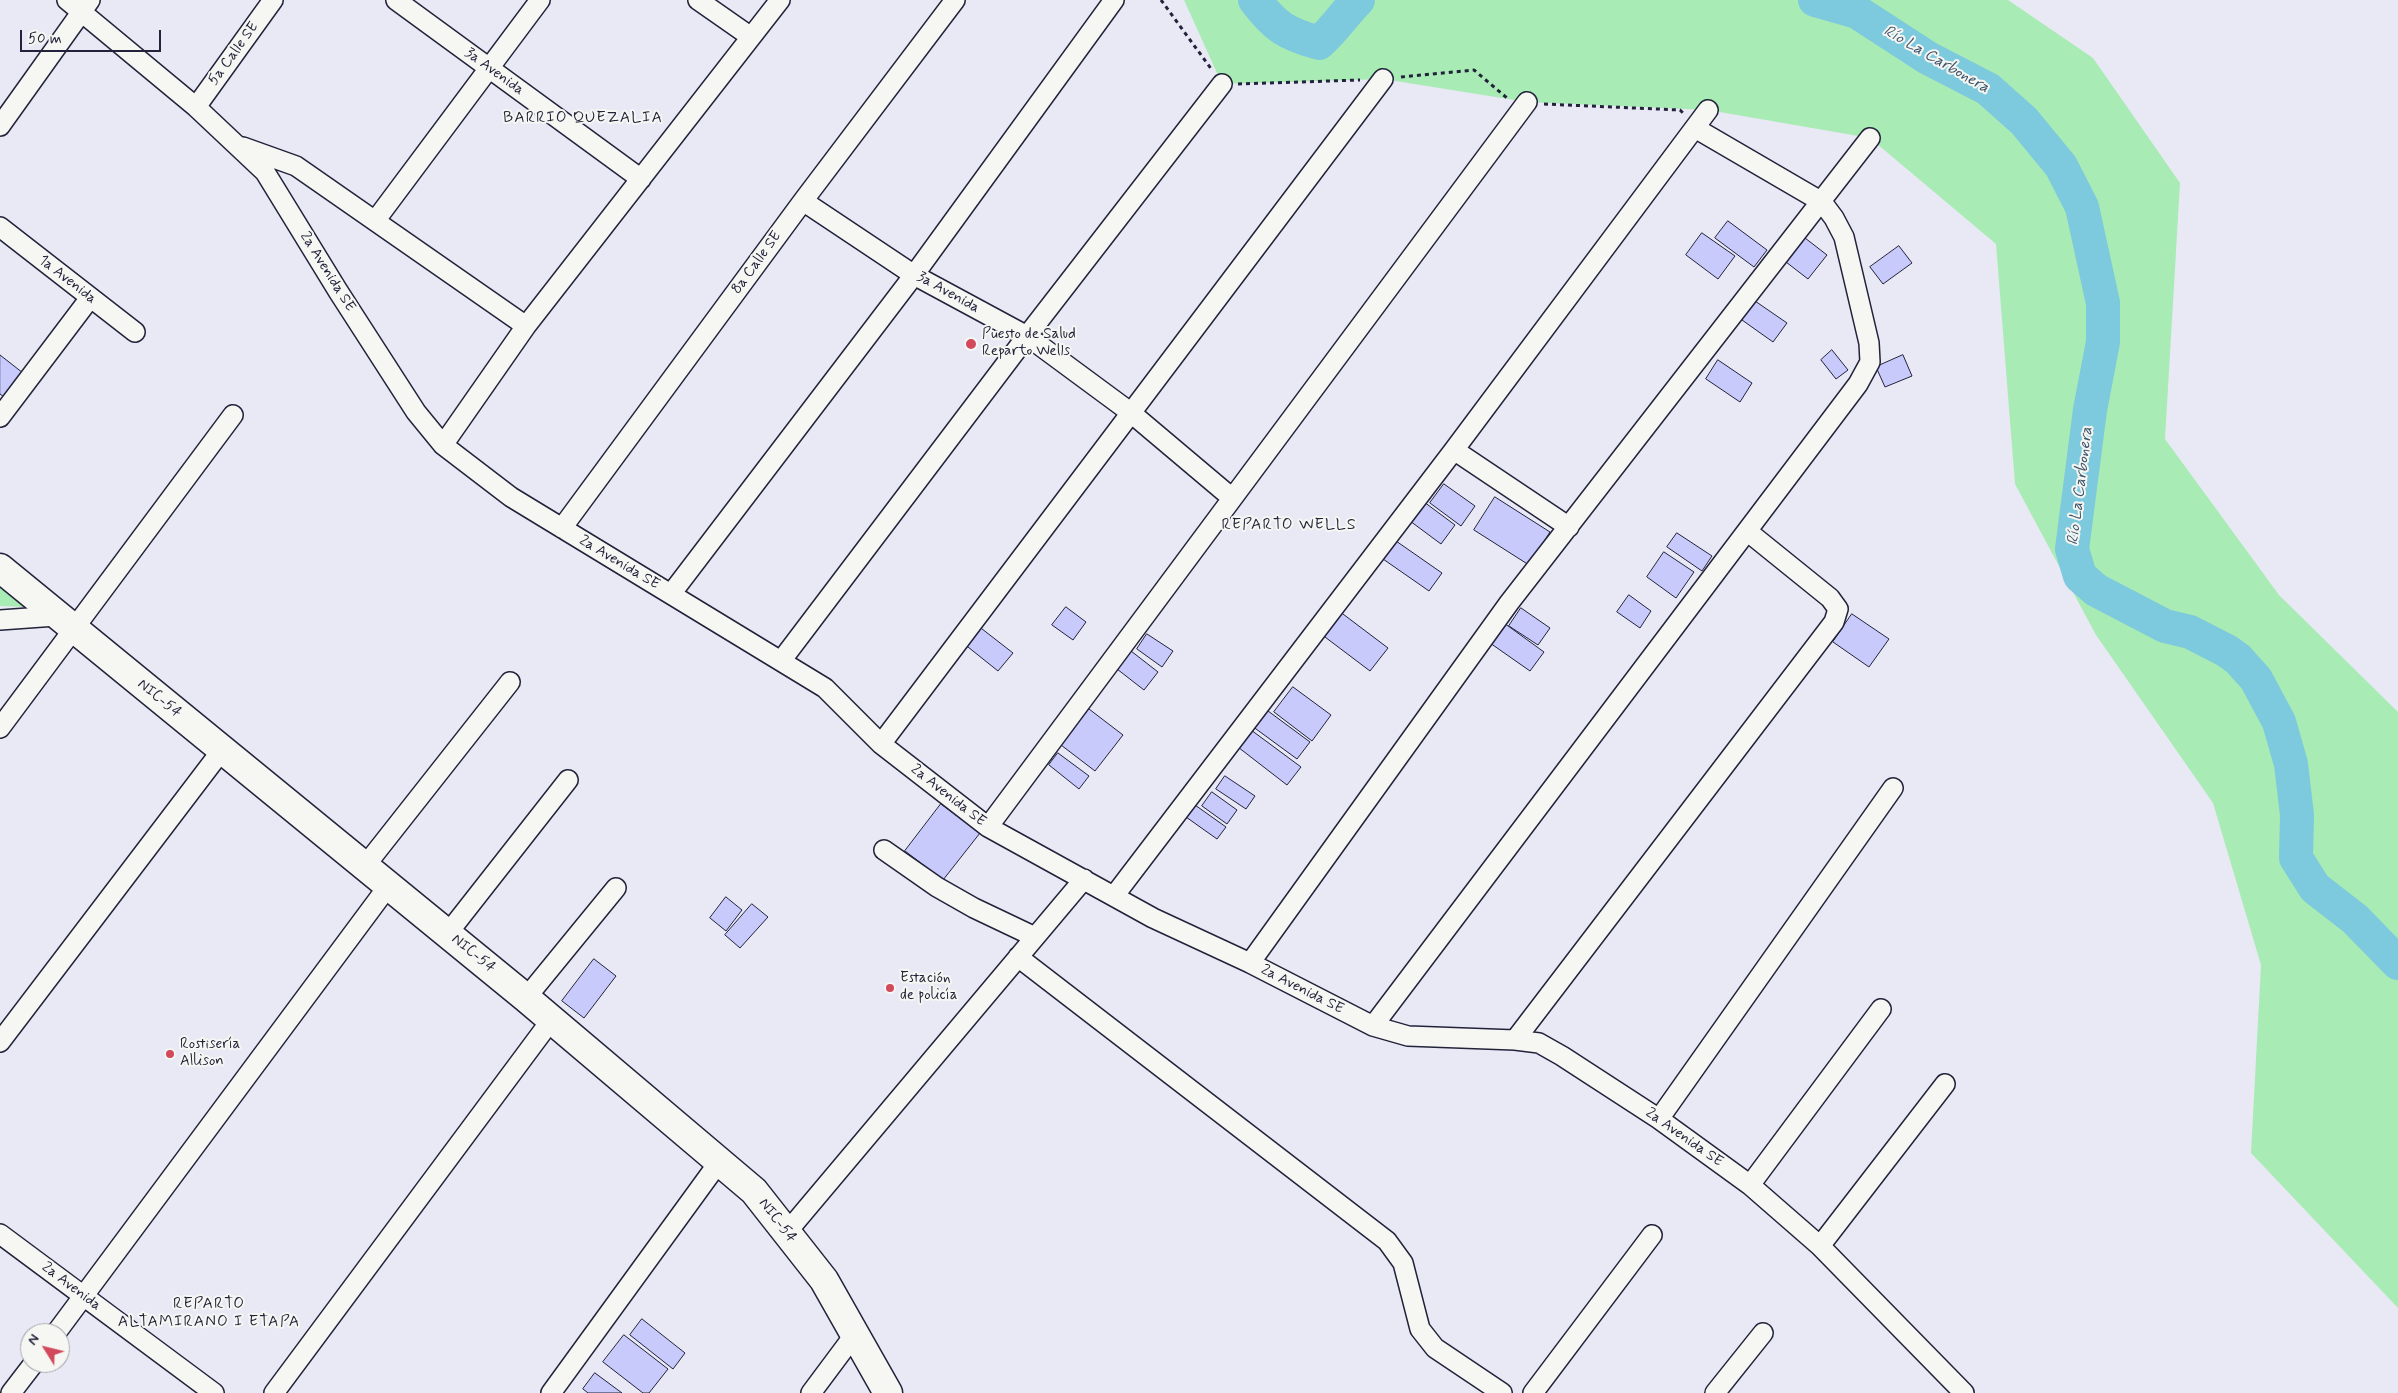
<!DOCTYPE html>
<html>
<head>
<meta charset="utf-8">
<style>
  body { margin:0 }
  #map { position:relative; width:2398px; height:1393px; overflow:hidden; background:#e8e9f5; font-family:Mynerve,sans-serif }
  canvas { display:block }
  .north { position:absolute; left:20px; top:1323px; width:50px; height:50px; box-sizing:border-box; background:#f6f6f2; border:1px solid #a1a1a9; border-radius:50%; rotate:306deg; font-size:14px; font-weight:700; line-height:20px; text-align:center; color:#22223b }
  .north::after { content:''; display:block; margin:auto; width:18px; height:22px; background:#d1495b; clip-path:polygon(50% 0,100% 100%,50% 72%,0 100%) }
  .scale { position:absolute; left:20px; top:30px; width:141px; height:22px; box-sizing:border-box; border:2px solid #22223b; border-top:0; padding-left:6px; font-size:15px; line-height:18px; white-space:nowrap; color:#22223b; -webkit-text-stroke:4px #f6f6f2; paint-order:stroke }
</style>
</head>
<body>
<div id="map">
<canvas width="2398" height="1393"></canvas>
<div class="north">N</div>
<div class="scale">50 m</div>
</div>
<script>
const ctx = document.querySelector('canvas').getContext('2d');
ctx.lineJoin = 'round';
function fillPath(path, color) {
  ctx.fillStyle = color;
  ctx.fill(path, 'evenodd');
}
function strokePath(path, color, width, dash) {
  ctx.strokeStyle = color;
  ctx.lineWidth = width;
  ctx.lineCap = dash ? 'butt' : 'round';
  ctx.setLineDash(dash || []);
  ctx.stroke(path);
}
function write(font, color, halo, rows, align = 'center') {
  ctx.font = font + ' Mynerve,sans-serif';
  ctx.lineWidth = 4;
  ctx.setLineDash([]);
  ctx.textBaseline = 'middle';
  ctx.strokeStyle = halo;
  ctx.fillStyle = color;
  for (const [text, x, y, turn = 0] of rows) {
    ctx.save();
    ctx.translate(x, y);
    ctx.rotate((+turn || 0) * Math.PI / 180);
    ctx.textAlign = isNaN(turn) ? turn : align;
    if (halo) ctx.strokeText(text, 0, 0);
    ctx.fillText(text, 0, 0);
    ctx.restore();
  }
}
const green = new Path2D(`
  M1184 0H2008L2093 58 2180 183 2165 439 2279 595 2398 712V1308L2251 1153 2261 965 2213 803 2096 635 2015 484 1996 244 1870 138 1708 110 1527 102 1383 79 1222 84Z
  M0 586 25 607 0 606Z`);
const river = new Path2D(`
  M1255 0C1275 27 1287 34 1319 43 1334 30 1344 14 1358 0
  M1815 0 1857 12 1928 58 1988 89 2024 121 2061 166 2082 207 2103 303V342L2090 410 2072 549 2080 576 2096 590 2165 626 2190 632 2227 651 2238 659 2256 679 2279 722 2291 764 2297 815 2296 858 2315 888 2355 919 2398 963`);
const building = new Path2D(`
  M1728 221 1767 250 1754 267 1715 238Z
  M1702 233 1735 256 1718 279 1686 255Z
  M1805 238 1827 255 1808 279 1786 262Z
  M1899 246 1912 263 1883 284 1870 267Z
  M1755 301 1787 323 1773 342 1742 320Z
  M1832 350 1848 370 1836 379 1821 360Z
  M0 355 23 373 4 397 0 394Z
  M1903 355 1912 376 1885 387 1876 367Z
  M1718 360 1752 383 1740 402 1706 379Z
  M1444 484 1475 506 1461 526 1430 503Z
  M1495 497 1550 532 1529 565 1474 530Z
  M1420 499 1455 525 1441 544 1406 518Z
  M1677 533 1712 556 1702 571 1667 547Z
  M1396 541 1442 573 1429 591 1383 559Z
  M1664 552 1694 572 1676 598 1647 577Z
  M1629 595 1651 611 1640 628 1617 612Z
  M1066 607 1086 622 1073 640 1052 625Z
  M1521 608 1550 628 1538 645 1509 626Z
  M1339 611 1388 648 1370 671 1321 634Z
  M1852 614 1889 639 1869 667 1833 642Z
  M1504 623 1544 652 1530 671 1490 643Z
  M977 625 1013 653 998 671 963 643Z
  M1147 634 1173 651 1162 667 1137 649Z
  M1131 651 1158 672 1144 690 1117 669Z
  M1293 687 1331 715 1312 741 1274 712Z
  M1264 708 1310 742 1297 759 1252 726Z
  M1089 709 1123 735 1095 771 1061 745Z
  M1247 727 1301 767 1287 785 1234 744Z
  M1058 753 1089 776 1079 789 1049 765Z
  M1225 776 1255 796 1246 809 1216 789Z
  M1212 792 1237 810 1227 824 1202 806Z
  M941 804 980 833 943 880 905 851Z
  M1195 805 1226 827 1217 839 1186 817Z
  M726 897 742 910 726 931 710 918Z
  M752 904 768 917 740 948 725 935Z
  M594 959 616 976 584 1018 562 1001Z
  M642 1319 685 1353 673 1369 630 1335Z
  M624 1335 668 1369 649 1393H643L603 1362Z
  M595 1373 622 1393H588L583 1389Z`);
const path = new Path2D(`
  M1161 0 1212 70
  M1401 77 1474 70 1507 98
  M1238 84 1360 80
  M1544 104 1680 110 1683 113`);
const minor = new Path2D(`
  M67 0 196 107 265 172 338 291 416 412 443 445 511 497 825 688 881 744 988 827 1153 918 1250 963 1373 1026 1408 1036 1515 1040 1539 1043 1562 1056 1659 1119 1750 1185 1820 1246 1964 1393
  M396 0 641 179
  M698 0 751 37
  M196 107 273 0
  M0 126 90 0
  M243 147 296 166 526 326
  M803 201 914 275 1027 336 1130 412 1232 498
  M375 221 540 0
  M0 227 135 332
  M0 417 90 298
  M443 445 526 326 780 0
  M1454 450 1569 527
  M562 528 803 201 955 0
  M671 594 914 275 1114 0
  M0 620 56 616
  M781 661 1027 336 1222 84
  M0 728 233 415
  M881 744 1383 79
  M988 827 1527 102
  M884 850 937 887 974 908 1035 937
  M365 866 510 682
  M1114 896 1454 450 1708 110
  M448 933 568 780
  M1018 957 1387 1241 1403 1263 1420 1329 1435 1348 1502 1393
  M1250 963 1509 603 1870 138
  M526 998 616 888
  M1373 1026 1858 384 1870 362 1869 343 1844 237 1834 218 1822 202 1695 128
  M1515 1040 1834 622 1838 609 1830 598 1747 531
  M0 1042 222 750
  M1659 1119 1893 788
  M1750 1185 1881 1009
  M787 1232 1084 879
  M0 1234 214 1393
  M1820 1246 1945 1084
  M56 1333 389 885
  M11 1393 34 1363
  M274 1393 552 1019
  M551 1393 719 1162
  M811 1393 855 1334
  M1533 1393 1652 1235
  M1715 1393 1763 1333`);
const secondary = new Path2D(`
  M0 568 526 998 754 1191 824 1280 888 1393`);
const markers = [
  [971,344,6,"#d1495b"],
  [890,988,5,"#d1495b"],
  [170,1054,5,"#d1495b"]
];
const streetNames = [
  ["5a Calle SE",234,54,-54],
  ["3a Avenida",494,72,36],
  ["8a Calle SE",757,263,-54],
  ["2a Avenida SE",327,272,58],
  ["1a Avenida",67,280,38],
  ["3a Avenida",948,293,29],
  ["2a Avenida SE",619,563,31],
  ["NIC-54",159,699,39],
  ["2a Avenida SE",948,796,38],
  ["NIC-54",473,954,39],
  ["2a Avenida SE",1302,990,27],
  ["2a Avenida SE",1684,1138,35],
  ["NIC-54",777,1221,52],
  ["2a Avenida",71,1287,37]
];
const poiNames = [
  ["Puesto de Salud",982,335],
  ["Reparto Wells",982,352],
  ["Estación",900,979],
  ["de policía",900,996],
  ["Rostisería",180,1045],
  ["Allison",180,1062]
];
const waterNames = [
  ["Río La Carbonera",1936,60,30],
  ["Río La Carbonera",2081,486,-83]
];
const neighbourhoodNames = [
  ["BARRIO QUEZALIA",583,119],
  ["REPARTO WELLS",1289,526],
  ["REPARTO",209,1305],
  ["ALTAMIRANO I ETAPA",209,1323]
];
fillPath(green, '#a9ebb4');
strokePath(river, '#7dc9dd', 34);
fillPath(building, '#c8cafc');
strokePath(building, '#22223b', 1);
strokePath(minor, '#22223b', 22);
strokePath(secondary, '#22223b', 31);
strokePath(path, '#22223b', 3, [4, 4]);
strokePath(minor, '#f6f6f2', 19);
strokePath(secondary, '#f6f6f2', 28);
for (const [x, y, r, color] of markers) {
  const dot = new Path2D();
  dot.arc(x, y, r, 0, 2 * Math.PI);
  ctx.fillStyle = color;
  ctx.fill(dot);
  strokePath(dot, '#f6f6f2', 2);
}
write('15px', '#22223b', '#f6f6f2', streetNames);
write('15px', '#22223b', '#f6f6f2', poiNames, 'left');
write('italic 16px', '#3d546c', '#f6f6f2', waterNames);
ctx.letterSpacing = '1px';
write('16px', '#22223b', '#f6f6f2', neighbourhoodNames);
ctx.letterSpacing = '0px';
</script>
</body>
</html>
